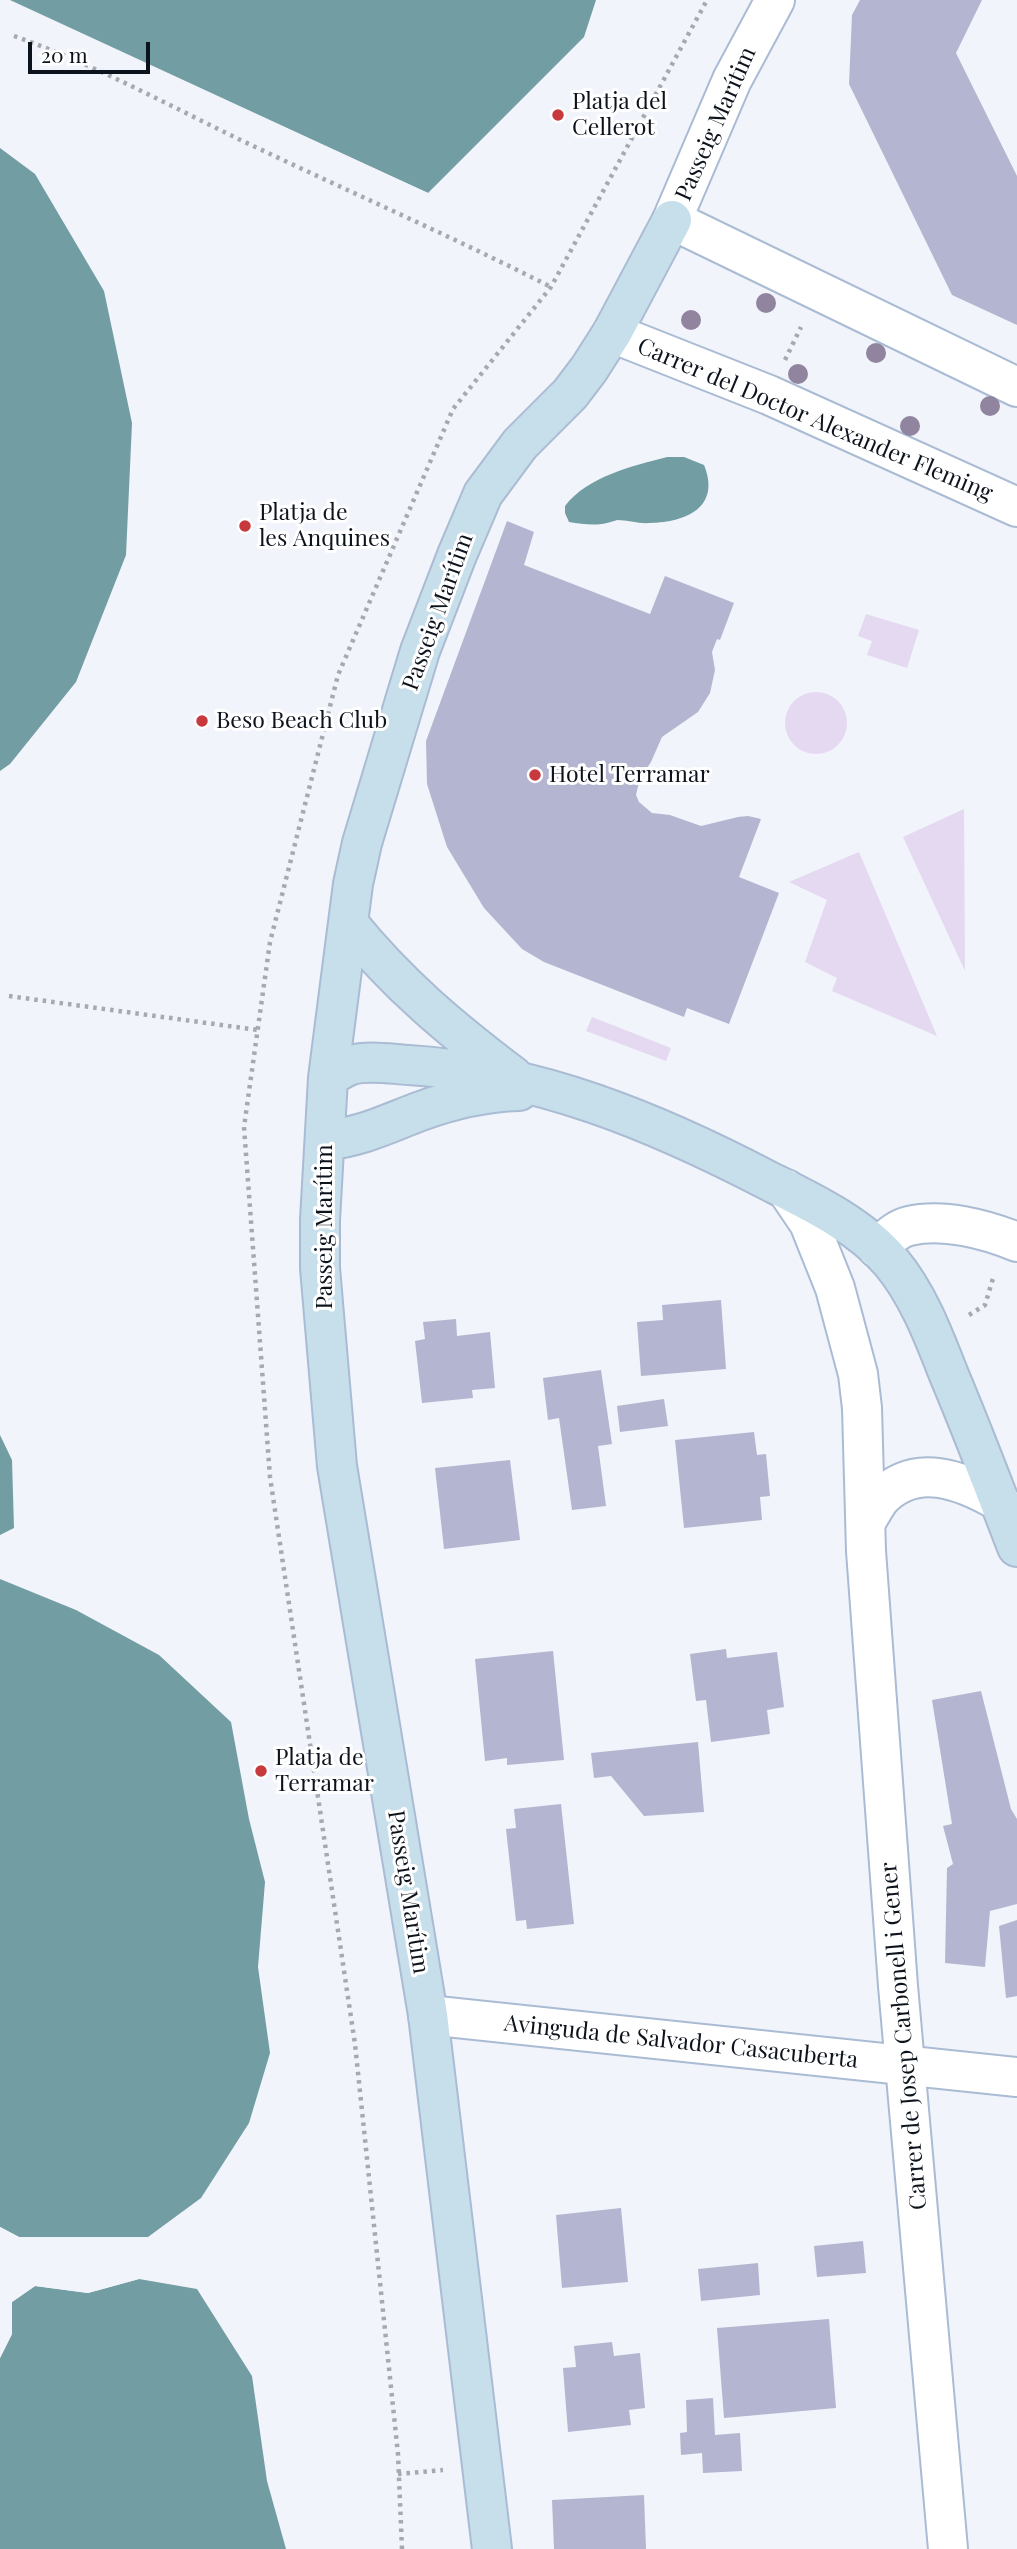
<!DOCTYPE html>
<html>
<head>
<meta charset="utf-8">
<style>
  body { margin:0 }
  #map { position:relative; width:1017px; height:2549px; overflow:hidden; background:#f1f4fa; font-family:"Playfair Display",serif }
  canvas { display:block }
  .scale { position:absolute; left:28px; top:42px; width:122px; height:32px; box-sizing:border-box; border:4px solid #0d131c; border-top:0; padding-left:9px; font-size:21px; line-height:24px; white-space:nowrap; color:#0d131c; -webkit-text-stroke:5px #fff; paint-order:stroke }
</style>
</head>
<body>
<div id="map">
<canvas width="1017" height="2549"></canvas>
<div class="scale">20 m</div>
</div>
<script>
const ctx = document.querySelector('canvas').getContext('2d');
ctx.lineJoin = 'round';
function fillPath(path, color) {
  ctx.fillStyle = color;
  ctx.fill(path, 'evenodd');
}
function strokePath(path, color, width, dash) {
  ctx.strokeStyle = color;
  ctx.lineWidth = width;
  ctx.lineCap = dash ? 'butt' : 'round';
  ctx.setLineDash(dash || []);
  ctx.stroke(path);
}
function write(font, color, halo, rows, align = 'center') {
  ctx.font = font + ' "Playfair Display",serif';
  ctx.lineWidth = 6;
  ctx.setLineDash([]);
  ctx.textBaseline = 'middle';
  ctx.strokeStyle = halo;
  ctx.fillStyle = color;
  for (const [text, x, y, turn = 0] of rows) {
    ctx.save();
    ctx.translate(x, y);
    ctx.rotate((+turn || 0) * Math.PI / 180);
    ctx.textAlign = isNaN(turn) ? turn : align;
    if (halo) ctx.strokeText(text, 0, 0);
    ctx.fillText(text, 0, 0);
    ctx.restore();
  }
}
const green = new Path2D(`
  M866 614 919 630 907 668 867 655 872 641 858 636Z
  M785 723a31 31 0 1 1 62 0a31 31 0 1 1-62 0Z
  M964 809 965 971 903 837Z
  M859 852 937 1036 832 991 837 978 805 962 827 900 789 882Z
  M592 1017 671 1048 666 1061 586 1031Z`);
const water = new Path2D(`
  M10 0H596L584 37 428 193Z
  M0 148 35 174 104 291 132 423 126 555 76 682 10 764 0 771Z
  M667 457H684L704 465C721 507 687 522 650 523 639 524 628 520 617 520 617 520 608 523 607 523 594 526 582 524 569 522L565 513V506C588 476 633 466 667 457Z
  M0 1435 12 1460 14 1528 0 1535Z
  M0 1579 76 1610 159 1655 231 1722 249 1819 265 1882 258 1967 270 2053 249 2123 201 2198 148 2237H19L0 2227Z
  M139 2279 197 2289 252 2376 267 2481 286 2549H0V2358L12 2334V2302L35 2286 88 2293Z`);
const pier = new Path2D(`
  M6 0 428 193 427 196 8 3Z
  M0 2227 19 2237H148V2241H19L0 2231Z
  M139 2275V2279L88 2293 35 2286 12 2302V2334L0 2358V2350L8 2333 9 2301 34 2283 88 2290Z`);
const building = new Path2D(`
  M860 0H982L956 53 1017 176V325L952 295 871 129 849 84 852 15Z
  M507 521 534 532 524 565 650 614 665 576 734 603 720 640 717 639 712 652 715 670 710 693 698 712 662 737 651 762 640 778 636 795 639 802 652 813 670 815 701 826 738 817 748 816 761 819 739 877 779 893 729 1024 687 1008 684 1017 544 962 522 949 484 908 447 847 427 784 426 741Z
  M721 1300 726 1369 641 1376 637 1322 663 1320 662 1305Z
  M456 1319 457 1336 490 1332 495 1388 472 1390 473 1398 422 1403 415 1341 425 1339 423 1322Z
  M601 1370 612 1444 598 1446 606 1506 572 1510 559 1418 548 1420 543 1378Z
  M664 1399 668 1426 620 1432 617 1406Z
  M754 1432 757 1455 766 1454 770 1496 760 1497 762 1520 684 1528 675 1440Z
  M510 1460 520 1540 444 1549 435 1468Z
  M726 1649 727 1658 777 1652 784 1707 767 1710 770 1734 711 1742 706 1700 696 1701 690 1654Z
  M553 1651 564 1760 507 1765V1758L485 1761 475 1659Z
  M981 1691 1011 1809 1017 1819V1904L990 1911 985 1967 945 1963 947 1868 953 1864 943 1826 952 1824 932 1700Z
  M698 1742 704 1812 644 1816 611 1776 594 1778 591 1753Z
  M561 1804 574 1924 527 1929 526 1920 516 1921 506 1829 516 1828 514 1809Z
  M1017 1920V1996L1006 1998 999 1926Z
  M621 2208 628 2282 562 2288 556 2215Z
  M863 2241 866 2273 817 2277 814 2246Z
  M758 2263 760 2295 701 2301 698 2269Z
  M829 2319 836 2408 724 2418 717 2328Z
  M612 2342 614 2356 640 2353 645 2408 629 2410 631 2425 568 2432 563 2368 576 2367 574 2346Z
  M713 2398 715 2435 740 2433 742 2471 703 2473 702 2453 681 2455 680 2433 687 2432 686 2400Z
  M644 2495 646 2549H554L552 2500Z`);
const path = new Path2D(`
  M14 36C102 67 182 113 266 152 361 197 457 239 551 287
  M785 360 801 327
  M9 996 258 1030
  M969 1315 985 1305 994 1275
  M398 2474 443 2470
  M402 2549 398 2454 355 2044 270 1477 244 1127 270 942 338 675 453 409 551 287 707 0`);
const street = new Path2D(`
  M775 0 732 80 672 220 1017 387
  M612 333 769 395 1017 507
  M786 1189 809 1223 835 1288 858 1374 862 1408 866 1551 898 1986 948 2549
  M877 1248C887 1239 896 1229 909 1226 943 1218 985 1229 1017 1242
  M866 1522C870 1515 875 1506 880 1499 915 1461 962 1480 1000 1502
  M428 2015 1017 2077`);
const secondary = new Path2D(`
  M348 923C397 984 451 1029 513 1076
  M328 1078C335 1073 343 1068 351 1065 369 1060 391 1064 409 1065 538 1073 656 1122 769 1181 811 1202 860 1225 891 1262 918 1294 934 1337 949 1375 973 1432 995 1490 1017 1547
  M325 1141C363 1136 384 1125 418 1112 450 1100 485 1092 519 1091
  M492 2549 428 2015 337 1466 320 1268V1220L328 1078 353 884 362 843 420 651 457 555 483 494 520 444 570 394 589 369 612 333 672 220`);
const trees = [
  [766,303],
  [691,320],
  [876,353],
  [798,374],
  [990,406],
  [910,426]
];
const markers = [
  [558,115,7,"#c8393e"],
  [245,526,7,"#c8393e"],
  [202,721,7,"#c8393e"],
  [535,775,7,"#c8393e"],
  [261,1771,7,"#c8393e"]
];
const poiNames = [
  ["Platja del",572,102],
  ["Cellerot",572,128],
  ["Platja de",259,513],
  ["les Anquines",259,539],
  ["Beso Beach Club",216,721],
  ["Hotel Terramar",549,775],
  ["Platja de",275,1758],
  ["Terramar",275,1784]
];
const streetNames = [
  ["Passeig Marítim",716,124,-66],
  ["Carrer del Doctor Alexander Fleming",815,420,23],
  ["Passeig Marítim",438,612,-70],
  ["Passeig Marítim",325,1227,-90],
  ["Passeig Marítim",408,1892,81],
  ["Carrer de Josep Carbonell i Gener",904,2036,-95],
  ["Avinguda de Salvador Casacuberta",681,2042,6]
];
fillPath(green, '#e4d9f0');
fillPath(water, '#729da3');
fillPath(pier, '#f1f4fa');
fillPath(building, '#b4b5d1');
strokePath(street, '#aabbd4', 42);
strokePath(secondary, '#aabbd4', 42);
strokePath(path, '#a5a9b0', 4.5, [3.5, 5]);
strokePath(street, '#fff', 38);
strokePath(secondary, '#c7dfea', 38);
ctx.fillStyle = '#90849f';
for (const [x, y] of trees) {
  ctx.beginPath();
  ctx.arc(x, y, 10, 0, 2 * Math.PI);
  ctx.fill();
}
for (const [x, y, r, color] of markers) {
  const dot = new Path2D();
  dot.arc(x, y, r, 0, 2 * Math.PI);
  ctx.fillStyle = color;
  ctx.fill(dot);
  strokePath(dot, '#fff', 2.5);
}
write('23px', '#0d131c', '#fff', poiNames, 'left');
write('23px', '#0d131c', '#fff', streetNames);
</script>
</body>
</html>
